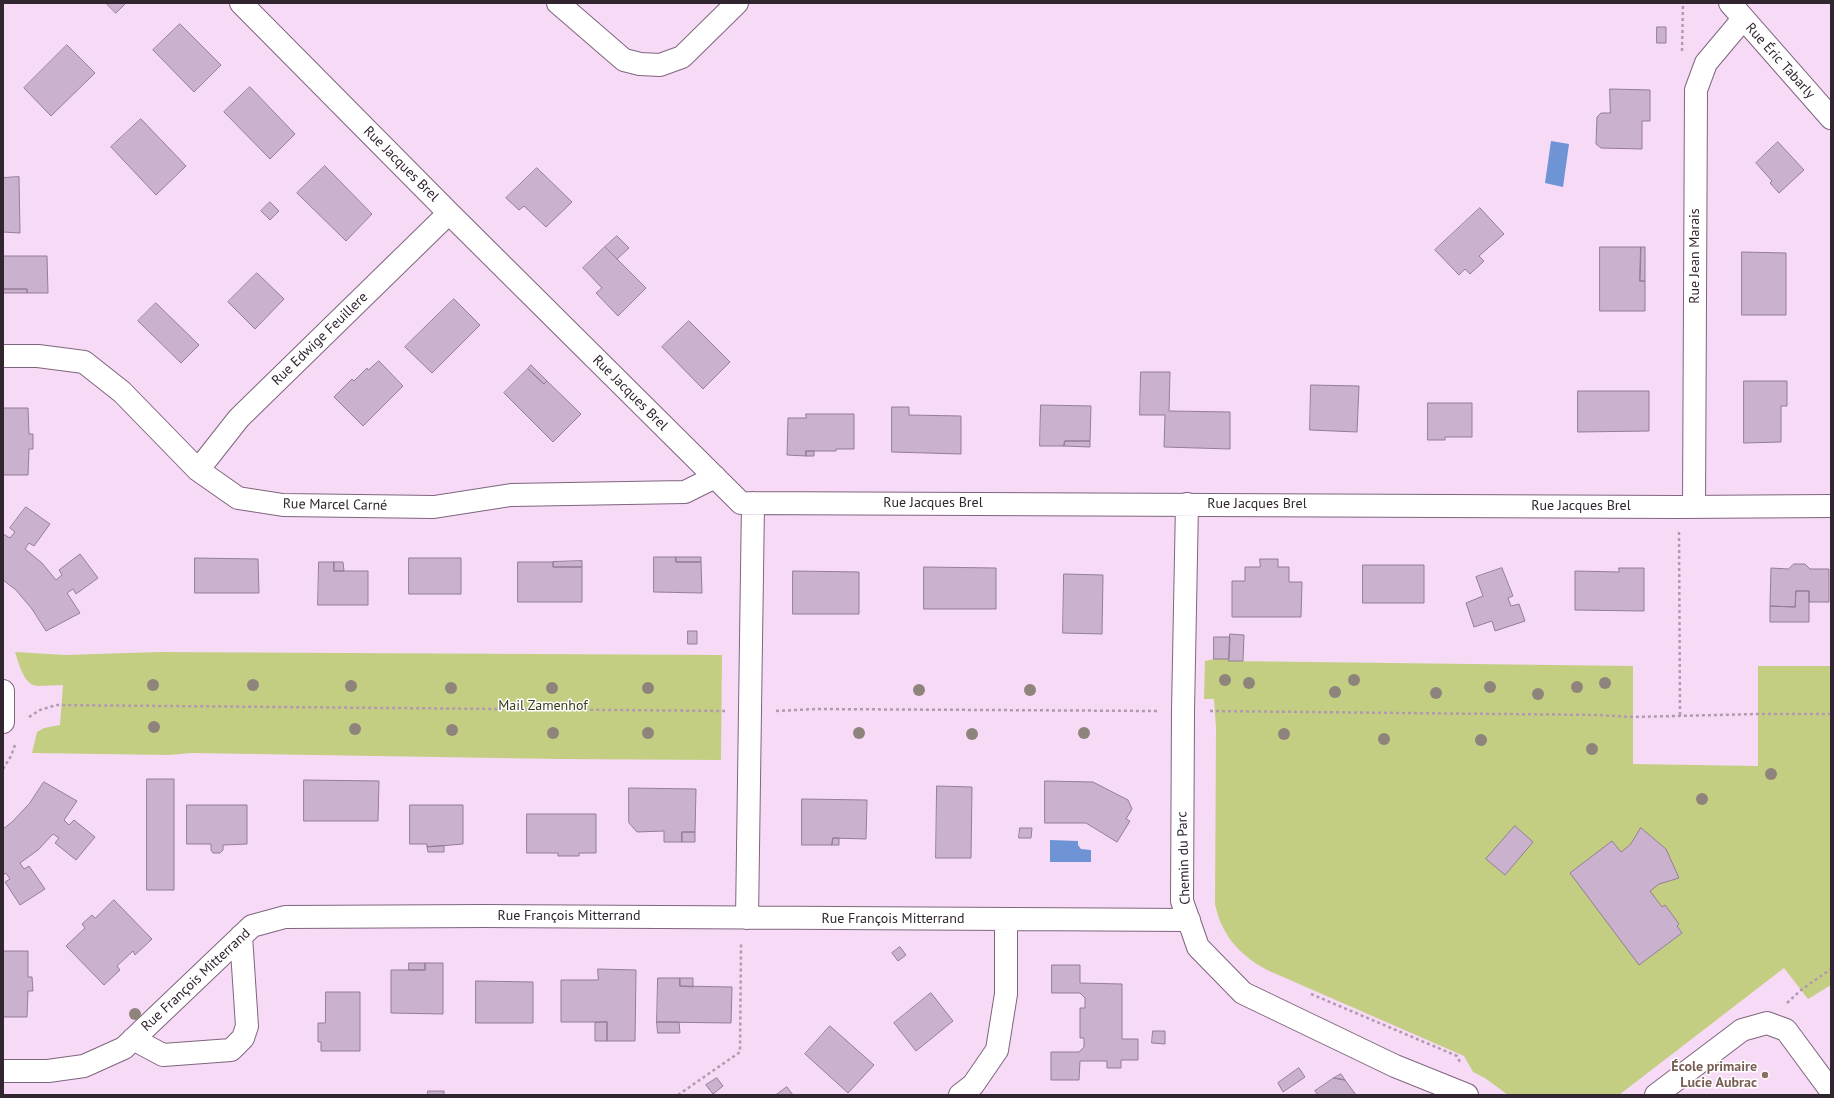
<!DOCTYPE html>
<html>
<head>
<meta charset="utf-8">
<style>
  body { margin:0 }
  #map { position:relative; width:1834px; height:1098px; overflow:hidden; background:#f7daf6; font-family:"PT Sans",sans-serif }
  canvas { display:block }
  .frame { position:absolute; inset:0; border:4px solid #312630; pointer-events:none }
</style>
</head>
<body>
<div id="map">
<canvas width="1834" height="1098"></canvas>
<div class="frame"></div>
</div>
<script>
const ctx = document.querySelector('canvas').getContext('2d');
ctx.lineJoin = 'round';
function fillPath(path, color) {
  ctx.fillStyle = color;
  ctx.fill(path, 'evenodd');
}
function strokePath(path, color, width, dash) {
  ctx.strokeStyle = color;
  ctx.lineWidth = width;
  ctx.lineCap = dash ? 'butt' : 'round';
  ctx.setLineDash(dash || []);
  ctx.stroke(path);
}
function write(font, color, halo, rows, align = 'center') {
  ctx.font = font + ' "PT Sans",sans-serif';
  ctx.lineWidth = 3;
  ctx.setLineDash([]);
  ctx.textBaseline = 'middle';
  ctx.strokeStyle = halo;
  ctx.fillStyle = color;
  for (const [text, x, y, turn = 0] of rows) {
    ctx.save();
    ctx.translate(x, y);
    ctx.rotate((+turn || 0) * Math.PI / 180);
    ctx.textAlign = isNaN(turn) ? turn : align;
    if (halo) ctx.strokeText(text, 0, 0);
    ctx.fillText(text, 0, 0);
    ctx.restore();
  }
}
const green = new Path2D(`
  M15 652 65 655 159 652 722 655 721 760 558 759 192 753 169 755 32 753 37 732 44 728 60 725 63 685C55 685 46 686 38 686 23 685 19 663 15 652Z
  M1214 659H1229L1230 661 1633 666V764L1758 766V666H1831V985L1808 999 1784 968 1619 1095H1508L1485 1078 1473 1072 1464 1056 1267 970C1239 955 1221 934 1215 904L1216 728 1214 699H1204L1205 661Z`);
const water = new Path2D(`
  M1551 141 1569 144 1563 187 1545 183Z
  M1050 840 1078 841V845L1081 849 1091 850V862H1050Z`);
const building = new Path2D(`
  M106 3H126L116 13Z
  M180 24 221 65 194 92 153 50Z
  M1657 27H1666V43H1657Z
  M67 45 95 73 51 116 24 88Z
  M250 87 295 134 270 159 224 112Z
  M1610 89 1650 90V121H1642V149L1601 148 1596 144 1597 117 1601 113H1610Z
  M141 119 186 166 156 195 111 147Z
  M1778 142 1804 170 1779 193 1770 183 1772 181 1756 163Z
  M325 166 372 214 346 241 297 193Z
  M537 168 572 202 546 227 524 206 519 210 506 198Z
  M19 177 20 233 3 232V178Z
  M270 202 279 211 270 220 261 211Z
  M1480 208 1504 234 1479 256 1484 261 1470 274 1465 269 1459 275 1435 250Z
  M617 236 629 248 617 259 605 247Z
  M605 247 646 288 618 316 596 293 602 288 583 268Z
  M1600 247H1641L1640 281H1645V311H1600Z
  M1641 247H1645V281H1640Z
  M1742 252 1786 253V315H1742Z
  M3 256H47L48 293H27V289H3Z
  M257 273 284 299 255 329 228 302Z
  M3 289H27V293H3Z
  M454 299 480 325 432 373 405 347Z
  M156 303 199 345 181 363 138 321Z
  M689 321 730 362 703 389 662 347Z
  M379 361 403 386 363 426 334 397 352 379 354 381 367 368 368 370Z
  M531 365 547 381 544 384 528 369Z
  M528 369 544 384 547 381 581 414 553 442 504 393Z
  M1141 372H1170L1169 411 1230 412V449L1164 447 1165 415H1140Z
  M1744 381H1787V406H1781V442L1744 443Z
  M1311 385 1359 386 1357 432 1310 430Z
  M1578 391H1649V431L1578 432Z
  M1428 403H1472V437H1445V440H1428Z
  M1041 405 1091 406 1090 441H1065L1064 446H1040Z
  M892 407H909V415L961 416V454L892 452Z
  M3 408H28L29 434H33V449H29L28 475H3Z
  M806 414H854V449H836V451H806V456L787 455 788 418H806Z
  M1065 441H1090V447L1064 446Z
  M806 451H814V456H806Z
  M26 507 50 524 34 546 29 543 25 549 42 563 56 580 62 575 59 570 80 554 98 578 76 594 73 589 67 593 80 613 46 631 32 609 16 590 3 580V534L10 538 15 532 10 528Z
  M654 557H676V562H701L702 593 654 592Z
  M676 557H701V562H676Z
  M195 558 258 559 259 593H195Z
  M409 558H461V594H409Z
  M1260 559H1278V567H1289V582H1302L1301 617H1232V581H1245V567H1260Z
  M582 561V567H553V562Z
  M319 562H334V571H368V605H318Z
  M334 562H343L344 571H334Z
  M518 562H553V567H582V602H518Z
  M1794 564H1805L1810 569H1829V602H1809V591H1796L1795 607 1770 606 1771 568 1788 569Z
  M1363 565H1424V603H1363Z
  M924 567 996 568V609H924Z
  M1502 568 1513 596 1508 598 1511 606 1519 604 1525 621 1495 631 1492 621 1474 627 1466 603 1483 596 1476 577Z
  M1619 568H1644V611L1575 610V571L1619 572Z
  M793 571 859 572V614H793Z
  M1064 574 1103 575 1102 634 1063 633Z
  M1796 591H1809V622H1770V606L1795 607Z
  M688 631H697V644H688Z
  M1230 634 1244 635 1243 661H1229Z
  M1214 637H1230L1229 659H1214Z
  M147 779H174V890H147Z
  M304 780 379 781 378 821H304Z
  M1045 781 1093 782 1128 800 1132 809 1126 819 1130 821 1117 842 1086 823H1045Z
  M44 782 77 801 64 820 69 825 74 820 95 837 76 860 55 843 59 838 53 834 38 850 20 863 24 869 29 866 45 889 20 905 5 882 10 879 6 873 3 875V829L12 822 29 804Z
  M937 786 972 787 971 858H936Z
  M629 788 696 789 695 832H682V842H664V831L637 832 629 823Z
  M802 799 867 800 866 839 833 838 832 845H802Z
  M187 805H247V844L223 845V850L220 853H213L211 850V844H187Z
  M410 805H463V844L427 847V844H410Z
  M527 814H596V853H579V856H558V853H527Z
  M1515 826 1533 842 1505 875 1486 859Z
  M1020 828H1032L1031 838H1019Z
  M1641 828 1666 849 1679 878 1659 884 1650 891 1662 907 1665 905 1679 924 1677 926 1682 933 1639 965 1570 873 1612 841 1621 852 1630 845Z
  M682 832H695V842H682Z
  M833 838H839V845H832Z
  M444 846V852H428L427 847Z
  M114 900 152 939 135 955 133 951 117 966 120 970 104 985 66 946 85 928 82 924 92 915 95 918Z
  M900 947 906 955 898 961 892 953Z
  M3 951H28V977H32L33 991H28L27 1017H3Z
  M409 963H425V970H409Z
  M425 963H443V1014L391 1013V970H425Z
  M1052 965H1080V983L1122 984V1039H1138V1060H1121V1068H1107V1061H1080L1079 1080H1051V1052H1079L1084 1047V1038H1080V1008H1085V998L1080 993H1052Z
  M598 969 636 970 635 1041H607V1022H561V980H598Z
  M658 978H680V986L732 987 731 1023 657 1022Z
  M680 978H693V987L680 986Z
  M476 981 533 982V1023H476Z
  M326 992H360V1051H321V1042H318V1023H325Z
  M931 993 953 1021 916 1051 894 1023Z
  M607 1022V1041H595V1023Z
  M657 1022H679L680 1033H658Z
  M830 1026 874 1065 848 1093 805 1054Z
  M1153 1031H1165V1044L1152 1043Z
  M1299 1068 1305 1077 1283 1092 1278 1083Z
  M1341 1074 1345 1080 1334 1078Z
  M717 1078 723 1086 713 1094 706 1085Z
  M1334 1078 1345 1080 1356 1095H1318L1315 1091Z
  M787 1087 793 1095H776Z
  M428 1091H444V1095H428Z`);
const path = new Path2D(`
  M1682 51 1683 3
  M1679 532 1680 716
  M776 711 816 709 1157 711
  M1210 711 1598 715 1633 717 1758 714H1831
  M29 717 40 710 56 705 725 711
  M3 769 11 756 15 745
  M1311 994 1457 1056 1461 1064
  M1787 1003 1801 990 1831 969
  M678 1095 740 1052 741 944`);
const minor = new Path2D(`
  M241 3 449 213 741 503 1679 507 1831 506
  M558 3 624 60 640 64 660 65 682 57 737 3
  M1730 3 1831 118
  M3 356H38L84 362 122 392 198 470 238 498 283 505 434 507 511 495 685 492 715 477
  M198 470 239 418 449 213
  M1187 504 1183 711 1182 901 1198 947 1243 993 1395 1066 1467 1095
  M1694 507 1696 90 1706 63 1743 19
  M3 691V722
  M747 918 753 503
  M133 1039 163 1055 231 1050 243 1038 247 1026 241 936
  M3 1071H48L84 1066 124 1048 252 926 285 917 484 916 1189 920
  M960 1095 973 1085 997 1050 1006 994V919
  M1656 1095 1742 1030 1767 1023 1786 1030 1831 1091`);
const trees = [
  [1225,680],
  [1354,680],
  [1249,683],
  [1605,683],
  [153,685],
  [253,685],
  [351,686],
  [1490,687],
  [1577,687],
  [451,688],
  [552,688],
  [648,688],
  [919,690],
  [1030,690],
  [1335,692],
  [1436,693],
  [1538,694],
  [154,727],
  [355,729],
  [452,730],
  [553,733],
  [648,733],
  [859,733],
  [1084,733],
  [972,734],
  [1284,734],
  [1384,739],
  [1481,740],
  [1592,749],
  [1771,774],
  [1702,799],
  [135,1014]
];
const markers = [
  [1765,1075,4,"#8d6e63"]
];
const streetNames = [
  ["Rue Éric Tabarly",1780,61,48],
  ["Rue Jacques Brel",401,164,45],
  ["Rue Jean Marais",1695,256,-90],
  ["Rue Edwige Feuillere",320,339,-44],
  ["Rue Jacques Brel",630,393,45],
  ["Rue Jacques Brel",933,503],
  ["Rue Jacques Brel",1257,504],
  ["Rue Marcel Carné",335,505,1],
  ["Rue Jacques Brel",1581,506],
  ["Chemin du Parc",1184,858,-92],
  ["Rue François Mitterrand",569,916],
  ["Rue François Mitterrand",893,919],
  ["Rue François Mitterrand",196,980,-43]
];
const parkNames = [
  ["Mail Zamenhof",543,706]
];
const educationNames = [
  ["École primaire",1757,1067],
  ["Lucie Aubrac",1757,1083]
];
fillPath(green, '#c4ce83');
fillPath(water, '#6e94d6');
fillPath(building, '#cab2cf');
strokePath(building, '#937d98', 1);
strokePath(minor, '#7f657e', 24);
strokePath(path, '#b19ab0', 2.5, [3, 3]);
strokePath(minor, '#fff', 22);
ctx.fillStyle = '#8e847c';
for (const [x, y] of trees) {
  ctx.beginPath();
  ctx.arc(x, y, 6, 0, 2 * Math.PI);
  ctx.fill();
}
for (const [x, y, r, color] of markers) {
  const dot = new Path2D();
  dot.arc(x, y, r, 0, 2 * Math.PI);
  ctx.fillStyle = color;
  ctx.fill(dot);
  strokePath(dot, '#fff', 1.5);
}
write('14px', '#312630', '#fff', streetNames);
write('14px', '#393d19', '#fff', parkNames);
write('bold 14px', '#785e54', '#fff', educationNames, 'right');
</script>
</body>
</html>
